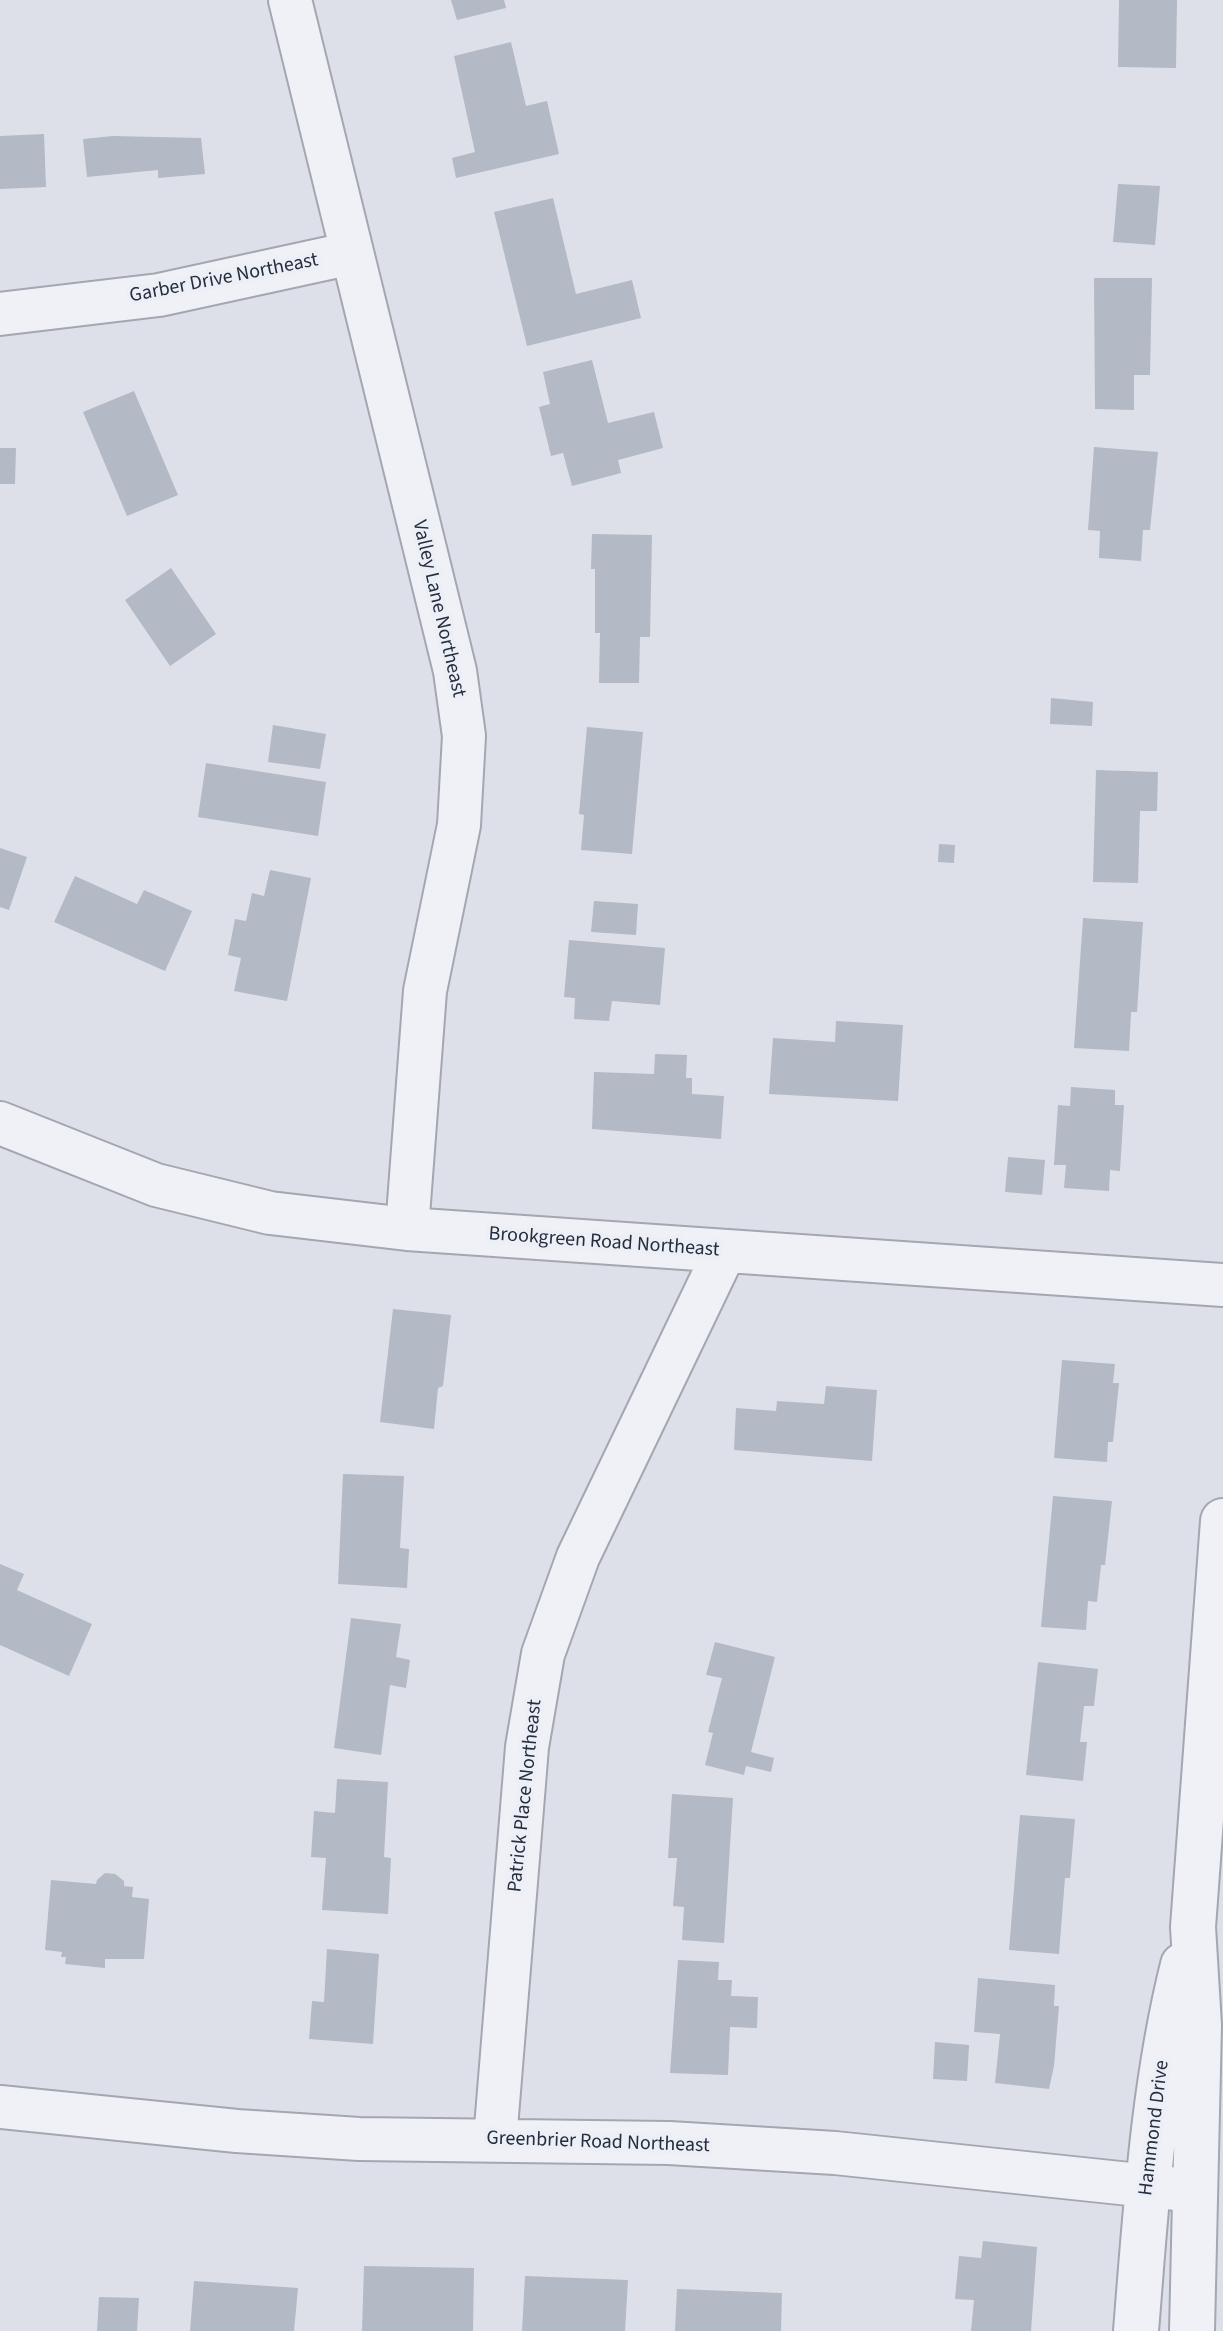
<!DOCTYPE html>
<html>
<head>
<meta charset="utf-8">
<style>
  body { margin:0 }
  canvas { display:block; background:#dde0e8 }
</style>
</head>
<body>
<canvas width="1223" height="2331"></canvas>
<script>
const ctx = document.querySelector('canvas').getContext('2d');
ctx.lineJoin = 'round';
function fillPath(path, color) {
  ctx.fillStyle = color;
  ctx.fill(path, 'evenodd');
}
function strokePath(path, color, width, dash) {
  ctx.strokeStyle = color;
  ctx.lineWidth = width;
  ctx.lineCap = dash ? 'butt' : 'round';
  ctx.setLineDash(dash || []);
  ctx.stroke(path);
}
function write(font, color, halo, rows, align = 'center') {
  ctx.font = font + ' "Source Sans 3",sans-serif';
  ctx.lineWidth = 8;
  ctx.setLineDash([]);
  ctx.textBaseline = 'middle';
  ctx.strokeStyle = halo;
  ctx.fillStyle = color;
  for (const [text, x, y, turn = 0] of rows) {
    ctx.save();
    ctx.translate(x, y);
    ctx.rotate((+turn || 0) * Math.PI / 180);
    ctx.textAlign = isNaN(turn) ? turn : align;
    if (halo) ctx.strokeText(text, 0, 0);
    ctx.fillText(text, 0, 0);
    ctx.restore();
  }
}
const building = new Path2D(`
  M451 0H504L506 8 457 20Z
  M1119 0H1177L1176 68 1118 67Z
  M511 42 526 106 547 101 559 154 456 178 452 158 475 152 454 56Z
  M44 134 46 187 0 189V136Z
  M113 136 201 138 205 174 158 178V170L87 177 83 139Z
  M1118 184 1160 186 1155 245 1113 242Z
  M553 198 576 294 632 280 641 318 527 346 494 212Z
  M1094 278H1152L1150 375H1134V410L1095 409Z
  M592 360 608 423 654 412 663 448 618 460 621 473 572 486 563 453 551 456 539 407 550 404 543 372Z
  M134 391 178 495 127 516 83 412Z
  M1094 447 1158 452 1150 530H1143L1141 561 1099 558 1100 531 1088 530Z
  M0 448H16L15 484H0Z
  M592 534 652 535 650 637H640L639 683H599L600 633H595V569H591Z
  M171 568 216 634 170 666 125 600Z
  M1051 698 1093 702 1092 726 1050 724Z
  M273 725 326 734 320 769 268 762Z
  M587 727 643 732 632 854 581 850 584 815 579 814Z
  M206 763 326 782 318 836 198 817Z
  M1096 770 1158 772 1157 811H1140L1138 883 1093 882Z
  M939 844 955 845 954 863 938 862Z
  M0 848 27 857 9 910 0 907Z
  M270 870 311 878 287 1001 234 991 241 958 228 955 235 919 246 921 252 893 264 896Z
  M75 876 137 904 144 890 192 911 165 971 54 922Z
  M594 901 638 904 636 935 591 932Z
  M1083 918 1143 922 1137 1012H1131L1129 1051 1074 1048Z
  M569 940 665 948 660 1005 612 1001 609 1021 574 1019 575 998 564 997Z
  M836 1021 903 1025 898 1101 769 1094 773 1038 835 1042Z
  M655 1054 687 1055 686 1078H692V1094L724 1096 721 1139 592 1129 594 1072 654 1074Z
  M1071 1087 1115 1090V1105H1124L1120 1171 1110 1170 1109 1191 1064 1188 1066 1165H1054L1058 1105 1070 1106Z
  M1008 1157 1045 1160 1042 1195 1005 1192Z
  M393 1309 451 1315 443 1386 438 1388 434 1429 380 1422Z
  M1062 1360 1115 1364 1113 1383H1119L1113 1442H1108L1107 1462 1054 1458Z
  M826 1386 877 1390 872 1461 734 1450 736 1408 776 1411 777 1401 824 1404Z
  M343 1474 404 1476 400 1548 409 1549 407 1588 338 1584Z
  M1053 1496 1112 1501 1105 1565H1101L1097 1602 1088 1601 1086 1630 1041 1627Z
  M0 1564 24 1574 17 1590 92 1624 69 1676 0 1645Z
  M351 1618 401 1624 396 1657 410 1660 406 1688 390 1685 381 1755 334 1748Z
  M715 1642 775 1657 751 1752 774 1758 771 1772 746 1766 744 1775 705 1765 713 1733 708 1732 722 1678 706 1675Z
  M1038 1662 1098 1669 1094 1706H1084L1080 1742H1087L1083 1781 1026 1775Z
  M337 1779 388 1782 384 1857 391 1858 388 1914 322 1910 326 1858 311 1857 314 1811 335 1813Z
  M672 1794 733 1798 724 1943 682 1940 684 1907 673 1906 677 1858H668Z
  M1020 1815 1075 1819 1070 1878H1065L1059 1954 1009 1950Z
  M105 1873 115 1874 124 1881V1886L133 1887 132 1897 149 1899 144 1959H105V1968L65 1964 66 1957H61L62 1952 45 1950 51 1880 96 1884 97 1880Z
  M327 1949 379 1954 373 2044 309 2039 312 2001 324 2002Z
  M678 1960 719 1962 718 1980H732L731 1996 758 1997 757 2028 730 2027 728 2075 670 2073Z
  M978 1978 1055 1985 1054 2006H1059L1054 2066 1049 2089 995 2083 1000 2034 974 2032Z
  M935 2042 969 2045 967 2081 933 2079Z
  M983 2241 1037 2247 1031 2331H971L974 2300 955 2299 959 2256 981 2258Z
  M364 2266 474 2268 473 2331H362Z
  M525 2276 628 2280 625 2331H522Z
  M194 2281 298 2288 294 2331H190Z
  M677 2289 782 2293 781 2331H675Z
  M99 2297 139 2298 137 2331H97Z`);
const minor = new Path2D(`
  M290 0 455 671 464 736 459 825 425 991 407 1229
  M0 314 159 295 352 253
  M0 1123 156 1185 270 1213 407 1229 1223 1285
  M0 2107 237 2131 359 2139 669 2143 835 2153 1196 2191
  M495 2140 527 1747 543 1654 578 1557 725 1251`);
const tertiary = new Path2D(`
  M1136 2331C1146 2208 1153 2085 1183 1965
  M1192 2331 1199 2025 1193 1927 1223 1521`);
const streetNames = [
  ["Garber Drive Northeast",224,279,-11],
  ["Valley Lane Northeast",438,609,77],
  ["Brookgreen Road Northeast",604,1243,4],
  ["Patrick Place Northeast",526,1796,-84],
  ["Hammond Drive",1155,2128,-83],
  ["Greenbrier Road Northeast",598,2143,2]
];
fillPath(building, '#b3b9c5');
strokePath(minor, '#a2a7b2', 46);
strokePath(tertiary, '#a2a7b2', 48);
strokePath(minor, '#eff1f6', 42);
strokePath(tertiary, '#eff1f6', 44);
write('20px', '#252d3f', '#eceff5', streetNames);
</script>
</body>
</html>
